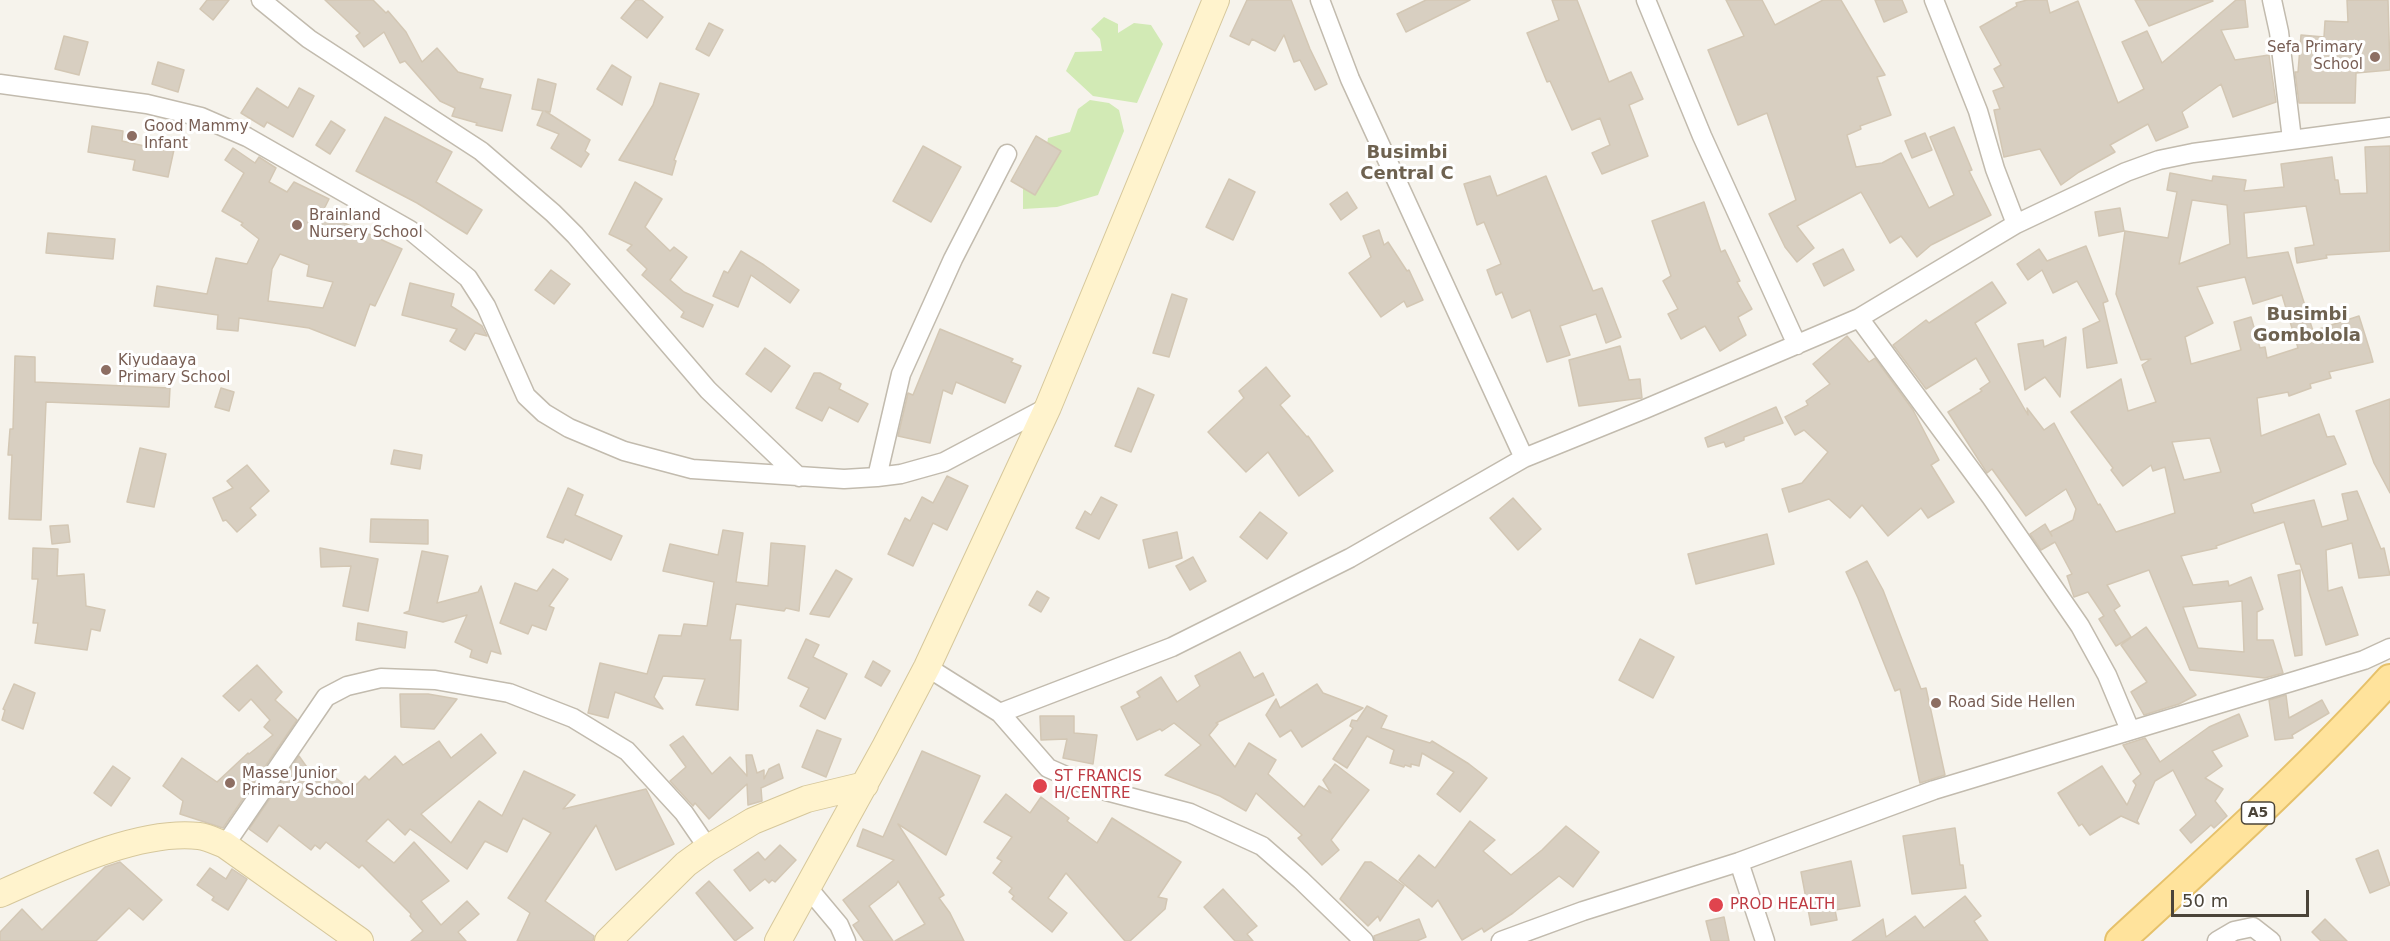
<!DOCTYPE html>
<html>
<head>
<meta charset="utf-8">
<style>
  body { margin:0 }
  #map { position:relative; width:2390px; height:941px; overflow:hidden; background:#f6f3ec; font-family:"DejaVu Sans",sans-serif }
  canvas { display:block }
  .scale { position:absolute; left:2171px; top:890px; width:138px; height:27px; box-sizing:border-box; border:3px solid #4b4439; border-top:0; padding-left:8px; font-size:18px; line-height:21px; white-space:nowrap; color:#4b4439; -webkit-text-stroke:4px #fff; paint-order:stroke }
</style>
</head>
<body>
<div id="map">
<canvas width="2390" height="941"></canvas>
<div class="scale">50 m</div>
</div>
<script>
const ctx = document.querySelector('canvas').getContext('2d');
ctx.lineJoin = 'round';
function fillPath(path, color) {
  ctx.fillStyle = color;
  ctx.fill(path, 'evenodd');
}
function strokePath(path, color, width, dash) {
  ctx.strokeStyle = color;
  ctx.lineWidth = width;
  ctx.lineCap = dash ? 'butt' : 'round';
  ctx.setLineDash(dash || []);
  ctx.stroke(path);
}
function write(font, color, halo, rows, align = 'center') {
  ctx.font = font + ' "DejaVu Sans",sans-serif';
  ctx.lineWidth = 6;
  ctx.setLineDash([]);
  ctx.textBaseline = 'middle';
  ctx.strokeStyle = halo;
  ctx.fillStyle = color;
  for (const [text, x, y, turn = 0] of rows) {
    ctx.save();
    ctx.translate(x, y);
    ctx.rotate((+turn || 0) * Math.PI / 180);
    ctx.textAlign = isNaN(turn) ? turn : align;
    if (halo) ctx.strokeText(text, 0, 0);
    ctx.fillText(text, 0, 0);
    ctx.restore();
  }
}
const green = new Path2D(`
  M1104 17 1118 24V33L1134 23 1151 25 1163 44 1137 103 1093 96 1066 71 1075 52 1102 51 1100 39 1091 29Z
  M1090 100 1109 103 1119 110 1124 131 1098 195 1057 207 1023 209V189L1041 180 1048 138 1070 132 1078 109Z`);
const building = new Path2D(`
  M207 0H229L213 20 200 9Z
  M325 0H373L386 13 388 11 406 32 422 62 437 48 458 72 483 79 480 88 511 95 502 131 476 125 477 123 452 116 455 108 440 101 405 61 400 63 384 32 364 47 356 36 360 33Z
  M636 0H642L663 17 647 38 621 18Z
  M1247 0H1291L1310 49 1327 84 1315 90 1300 60 1294 62 1284 35 1275 51 1252 39 1249 45 1230 36Z
  M1426 0H1470L1406 32 1397 14Z
  M1552 0H1577L1609 82 1631 72 1643 99 1629 105 1648 156 1602 174 1592 153 1610 145 1600 118 1572 130 1550 81 1547 82 1527 33 1559 20Z
  M1726 0H1762L1775 25 1823 0H1841L1885 75 1877 77 1891 115 1860 126 1861 129 1847 135 1856 167 1882 163 1901 153 1929 208 1954 195 1930 137 1954 127 1972 170 1969 171 1991 215 1931 245 1917 257 1901 236 1890 243 1861 192 1797 226 1814 248 1797 262 1785 247 1769 214 1796 200 1767 113 1738 125 1708 50 1744 36Z
  M1875 0H1902L1907 12 1884 22Z
  M2027 0H2047L2050 13 2078 1 2118 103 2144 89 2122 42 2147 31 2162 63 2236 0H2245L2248 27 2221 30 2235 60 2269 55 2276 102 2233 117 2221 84 2182 112 2188 127 2156 141 2148 124 2110 145 2115 152 2079 172 2061 185 2040 149 2004 157 1994 110 2000 109 1993 91 2004 87 1994 69 2001 65 1980 27 2017 6 2016 3Z
  M2135 0H2212L2213 1 2149 26Z
  M2347 0H2388L2390 70 2356 73 2355 103H2299L2295 72H2298L2301 35 2324 37 2325 21 2348 22Z
  M709 23 723 30 709 56 696 49Z
  M64 36 88 42 79 75 55 69Z
  M158 62 184 70 178 92 152 84Z
  M612 65 631 77 622 105 597 89Z
  M538 79 556 84 550 112 545 111 590 140 585 151 589 154 581 167 551 148 559 134 537 125 543 111 532 109Z
  M660 83 699 94 674 160 676 161 672 175 619 160 653 105Z
  M257 88 288 108 299 88 314 96 293 137 267 122 264 127 241 113Z
  M385 117 452 152 436 182 482 210 467 234 417 203 356 171Z
  M331 121 345 130 330 154 316 145Z
  M92 126 123 131 122 141 158 149 159 141 175 145 168 177 133 170 135 160 88 152Z
  M1925 133 1932 150 1912 158 1905 141Z
  M1036 136 1061 151 1035 195 1011 181Z
  M923 146 961 167 931 222 893 201Z
  M2390 146V251L2326 255 2327 258 2297 263 2295 248 2314 245 2306 206 2244 213 2247 258 2288 252 2313 331 2359 316 2370 351 2373 362 2329 372 2331 378 2310 384 2311 388 2289 396 2288 392 2257 398 2261 436 2319 414 2327 437 2334 436 2346 464 2251 504 2254 513 2314 500 2322 527 2348 520 2342 494 2357 491 2381 549 2384 548 2390 575 2359 578 2352 543 2326 550 2328 591 2342 587 2358 635 2326 645 2300 564H2296L2284 522 2216 546 2217 548 2181 556 2193 585 2228 581 2229 586 2251 577 2263 609 2257 612V640H2273L2283 673 2265 678 2190 670 2149 570 2107 585 2120 606 2114 610 2131 637 2116 646 2099 619 2104 616 2088 592 2074 597 2067 576 2072 574 2055 542 2041 550 2030 534 2045 524 2052 536 2050 532 2073 520 2076 509 2066 489 2026 516 1992 469 1987 473 1948 412 1982 391 1980 389 1990 382 1976 358 1926 389 1893 345 1926 320 1929 323 1992 282 2006 303 1975 323 2028 415 2027 408 2044 430 2054 423 2098 505 2100 504 2116 532 2175 513 2165 467 2153 471 2151 465 2123 486 2111 470 2113 468 2071 412 2121 379 2128 411 2156 402 2142 365 2151 359 2141 360 2116 294 2125 231 2168 238 2177 192 2167 190 2170 173 2212 181 2213 176 2246 180 2244 191 2284 187 2281 164 2332 157 2335 180H2338L2340 194 2367 193 2365 147ZM2192 200 2227 205 2230 244 2179 264ZM2245 277 2253 304 2282 295 2298 348 2267 358 2265 347 2260 348 2251 317 2234 322 2241 350 2191 364 2185 337 2213 323 2197 287ZM2210 438 2221 472 2184 480 2172 442ZM2242 601 2244 652 2198 648 2183 607Z
  M233 148 255 163 259 157 276 168 269 182 287 192 294 182 329 199 322 213 402 249 375 306 370 304 355 346 309 328 239 318 238 331 217 329 218 315 154 306 157 286 207 294 216 258 247 264 259 239 241 225 243 223 222 211 244 173 225 160ZM280 254 309 265 307 276 333 282 323 308 268 301 272 269Z
  M1490 176 1497 196 1546 176 1593 291 1602 288 1621 337 1606 343 1596 314 1560 326 1570 355 1547 362 1530 310 1512 318 1502 292 1496 295 1487 270 1501 264 1484 222 1477 225 1464 184Z
  M1229 179 1255 192 1233 240 1206 227Z
  M635 182 662 199 645 227 670 251 674 247 687 257 670 280 684 292 713 305 703 327 681 317 684 312 642 275 647 269 627 250 632 245 609 234Z
  M1347 192 1357 208 1341 220 1330 204Z
  M1704 202 1721 252 1725 250 1740 281 1737 282 1752 309 1738 317 1746 335 1720 351 1705 326 1681 339 1668 314 1678 309 1663 281 1671 276 1652 221Z
  M2120 208 2124 231 2099 236 2095 212Z
  M1379 230 1384 245 1388 242 1407 271 1409 270 1423 300 1407 307 1404 301 1381 317 1349 273 1371 257 1363 236Z
  M48 233 115 239 113 259 46 253Z
  M2086 246 2108 301 2103 303 2117 363 2087 368 2083 329 2100 321 2077 281 2053 293 2042 270 2028 280 2017 264 2039 249 2047 261Z
  M1843 249 1854 270 1824 286 1813 264Z
  M741 251 764 265 799 290 790 303 751 275 738 307 713 296 724 271 728 273Z
  M551 270 570 284 554 304 535 290Z
  M410 283 454 294 451 306 482 326 487 336 475 333 465 350 450 341 457 329 402 315Z
  M1172 294 1187 299 1169 357 1153 353Z
  M940 329 1013 359 1011 362 1021 366 1005 403 956 382 952 394 943 390 930 443 898 436 908 393 913 395Z
  M1847 336 1869 362 1875 358 1913 410 1939 460 1931 465 1954 502 1928 518 1921 508 1888 536 1862 505 1850 518 1829 499 1789 512 1782 489 1802 483 1828 452 1804 430 1795 435 1785 417 1808 405 1806 401 1830 384 1813 364Z
  M2066 337 2060 397 2045 377 2025 390 2018 344 2043 340 2044 347Z
  M1620 346 1629 380 1640 379 1642 398 1579 406 1569 360Z
  M765 348 790 366 771 392 746 374Z
  M15 356 35 357V382L170 388 169 407 46 402 41 520 9 519 12 455H8L10 429H13Z
  M1266 367 1290 396 1280 405 1307 437 1308 436 1333 471 1299 496 1268 452 1246 472 1208 432 1244 398 1239 391Z
  M814 373H820L841 384 839 389 868 404 858 422 829 407 822 421 796 408Z
  M221 388 234 392 229 411 215 407Z
  M1138 388 1154 395 1131 452 1115 446Z
  M2390 399V493L2374 463 2356 411Z
  M1776 407 1783 423 1744 437V440L1726 447 1724 442 1708 447 1705 438Z
  M140 448 166 454 154 507 127 502Z
  M394 450 422 455 420 469 391 464Z
  M247 465 269 491 250 508 256 515 237 532 226 520 223 521 213 498 233 488 227 481Z
  M947 476 968 486 947 530 933 523 913 566 888 554 905 518 910 521 922 497 933 503Z
  M568 488 583 495 575 515 622 536 611 560 565 539 563 543 547 537Z
  M1101 497 1117 505 1099 539 1076 528 1085 511 1091 515Z
  M1513 498 1541 529 1518 550 1490 518Z
  M1260 512 1287 533 1267 559 1240 537Z
  M371 519 428 520V544L370 542Z
  M68 525 70 542 52 544 50 526Z
  M723 530 743 533 736 582 768 586 771 543 805 546 799 611 786 608 784 611 736 604 730 640H741L738 710 696 705 705 679 663 676 654 697 663 709 615 692 608 718 588 713 600 663 647 674 659 635 681 636 684 624 707 626 714 582 663 571 670 544 718 555Z
  M1177 532 1182 558 1149 568 1143 540Z
  M1767 534 1774 564 1696 584 1688 554Z
  M33 548 58 549 57 576 84 574 86 606 105 610 100 631 91 629 87 650 35 643 38 623H33L38 579H32Z
  M320 548 378 559 368 611 343 606 351 566 321 567Z
  M422 551 448 556 437 603 478 592 481 586 501 654 491 651 487 663 470 657 472 650 455 642 467 615 443 622 404 613 409 611Z
  M1193 557 1206 581 1190 590 1176 566Z
  M1867 561 1883 590 1921 689 1926 688 1945 775 1923 782 1920 783 1900 689 1895 691 1858 598 1846 572Z
  M553 569 568 579 549 606 554 608 546 630 532 625 528 634 500 623 515 583 537 591Z
  M836 570 852 579 829 617 810 614Z
  M2300 570 2302 655 2295 656 2278 575Z
  M1037 591 1049 598 1041 612 1029 605Z
  M358 623 407 632 405 648 356 640Z
  M2146 627 2196 695 2179 704 2144 715 2131 692 2147 682 2121 645Z
  M806 639 819 645 813 657 847 674 825 719 800 706 809 688 788 678Z
  M1640 639 1674 657 1653 698 1619 680Z
  M1240 652 1254 678 1263 673 1274 695 1216 723 1218 724 1209 735 1235 767 1249 743 1276 760 1268 774 1304 807 1319 786 1331 793 1323 780 1335 764 1369 790 1331 840 1339 850 1322 865 1298 838 1302 835 1256 793 1246 811 1220 796 1165 775 1201 745 1174 723 1162 731 1160 729 1137 740 1121 707 1140 697 1137 692 1161 677 1177 702 1200 686 1195 676Z
  M873 661 890 671 881 686 865 677Z
  M257 665 282 692 275 700 297 720 223 828 180 814 183 801 163 786 182 758 217 782 248 753 249 754 273 735 264 727 270 720 251 699 239 711 223 696Z
  M14 684 35 693 23 729 2 720 5 710 3 709Z
  M1317 684 1323 693 1363 708 1302 747 1291 730 1280 737 1266 715 1276 699 1280 708Z
  M400 694H428L457 699 434 729 401 727Z
  M2286 695 2289 718 2322 700 2329 713 2292 735 2293 738 2275 740 2269 700Z
  M1367 706 1387 716 1381 728 1430 743 1432 741 1469 764 1487 778 1460 812 1437 794 1454 772 1422 753 1419 766 1411 764V767L1405 765 1404 767 1390 763 1394 750 1367 736 1347 768 1333 759 1353 728 1350 726 1352 720 1357 721Z
  M2239 714 2248 736 2212 751 2222 766 2205 778 2223 789 2215 801 2227 816 2214 828 2211 825 2191 843 2180 830 2196 815 2173 770 2155 781 2137 821 2139 824 2121 816 2090 835 2082 824 2079 826 2058 793 2102 766 2127 805 2136 785 2133 781 2141 774 2123 745 2145 738 2160 762 2209 727Z
  M1040 716H1074V733L1097 735 1093 764 1063 758 1067 739 1041 740Z
  M817 730 841 739 826 777 802 767Z
  M481 734 496 753 421 814 451 843 479 801 502 816 524 771 575 795 563 809 646 789 674 844 616 870 596 825 545 901 594 936 593 941H517L530 913 508 898 551 833 523 818 507 852 485 841 467 869 410 829 405 835 388 819 366 841 394 863 414 842 449 881 421 901 441 925 467 901 479 914 458 932 466 941H411L423 931 410 916 411 914 362 865 359 868 326 842 320 849 315 845 311 850 279 825 267 842 249 829 299 756 316 780 325 769 347 787 354 781 356 785 365 776 369 780 395 756 403 765 439 741 451 758Z
  M683 736 712 774 730 757 747 776 746 755H752L757 773 764 770V779L769 769 779 764 783 778 761 788 762 801 748 805 747 784 709 819 695 803 693 806 670 781 686 767 670 745Z
  M922 751 980 776 946 855 898 824 944 895 939 898 950 913 964 941H895L925 924 898 881 896 885 869 906 893 941H864L853 925 859 921 843 900 894 860 857 846 863 829 883 837Z
  M113 766 130 778 111 806 94 793Z
  M1006 794 1030 813 1041 797 1069 818 1067 821 1097 843 1112 818 1181 862 1158 897 1167 899 1165 909 1130 941H1125L1066 873 1048 898 1067 913 1052 932 1012 899 1014 896 1009 892 1012 888 993 873 1002 861 997 858 1012 837 984 822Z
  M1470 821 1495 840 1483 851 1511 875 1542 850 1566 826 1599 852 1573 887 1559 876 1513 913 1484 932 1482 928 1462 940 1438 900 1432 907 1399 880 1419 855 1435 868Z
  M1955 828 1960 865H1963L1966 888 1912 894 1903 836Z
  M780 845 796 860 775 882 772 880 769 883 765 879 750 891 734 870 758 852 765 860Z
  M2378 850 2390 885 2370 893 2356 859Z
  M1851 861 1860 906 1835 910 1837 920 1811 925 1801 872Z
  M120 862 162 900 143 920 129 908 96 941H0V932L22 909 42 930 105 867Z
  M1365 862H1371L1404 886 1380 921 1378 916 1368 926 1340 899Z
  M210 868 226 879 232 869 247 879 228 910 212 900 214 897 197 885Z
  M709 881 753 928 735 941 696 893Z
  M1223 889 1257 926 1247 934 1253 941H1235L1204 907Z
  M1965 896 1981 916 1974 921 1988 941H1852L1883 919 1886 937 1915 916 1924 928Z
  M1724 917 1729 941H1711L1706 921Z
  M1419 919 1426 937 1417 941H1375L1374 936Z
  M2325 919 2347 941H2321L2312 932Z`);
const street = new Path2D(`
  M261 0 309 39 481 151 553 213 575 235 708 390 799 477
  M1320 0 1350 79 1524 458
  M1646 0 1702 136 1797 345
  M1934 0 1978 111 1995 169 2016 224
  M2272 0 2279 32 2292 139
  M0 84 147 104 201 117 247 137 410 230 468 278 486 306 526 396 544 413 569 428 624 451 692 469 844 479 877 477 901 474 944 462 1048 407
  M1859 318 1991 497 2080 626 2107 675 2130 730
  M877 477 901 374 953 259 1007 154
  M927 667 1000 713 1172 647 1350 558 1524 458 1645 409 1859 318 2016 224 2126 172 2159 160 2193 153 2390 127
  M1000 713 1048 768 1091 787 1190 813 1262 846 1301 880 1364 941
  M225 845 326 697 347 686 381 678 435 680 509 693 573 718 627 751 684 813 708 848
  M1739 862 1765 941
  M808 888 839 925 846 941
  M1501 941 1583 911 1739 862 1934 790 2364 660 2390 648
  M2217 941 2234 931 2253 927 2271 941`);
const secondary = new Path2D(`
  M0 894C55 870 138 829 199 836 208 837 217 842 225 845L360 941
  M608 941 686 864 708 848 753 821 807 799 865 785
  M778 941 885 747 927 667 1048 407 1216 0`);
const primary = new Path2D(`
  M2120 941C2212 856 2306 772 2390 679`);
const markers = [
  [2375,57,6,"#8d6e63"],
  [132,136,6,"#8d6e63"],
  [297,225,6,"#8d6e63"],
  [106,370,6,"#8d6e63"],
  [1936,703,6,"#8d6e63"],
  [230,783,6,"#8d6e63"],
  [1040,786,8,"#e0444e"],
  [1716,905,8,"#e0444e"]
];
const shields = [
  [2258,813,33]
];
const shieldNames = [
  ["A5",2258,813]
];
const educationNames = [
  ["Sefa Primary",2363,48,"right"],
  ["School",2363,65,"right"],
  ["Good Mammy",144,127],
  ["Infant",144,144],
  ["Brainland",309,216],
  ["Nursery School",309,233],
  ["Kiyudaaya",118,361],
  ["Primary School",118,378],
  ["Road Side Hellen",1948,703],
  ["Masse Junior",242,774],
  ["Primary School",242,791]
];
const healthNames = [
  ["ST FRANCIS",1054,777],
  ["H/CENTRE",1054,794],
  ["PROD HEALTH",1730,905]
];
const quarterNames = [
  ["Busimbi",1407,153],
  ["Central C",1407,174],
  ["Busimbi",2307,315],
  ["Gombolola",2307,336]
];
fillPath(green, '#d2eab5');
fillPath(building, '#d8cfc1');
strokePath(building, '#d3c7b4', 1.5);
strokePath(street, '#c2bbae', 21);
strokePath(secondary, '#d6c79b', 28);
strokePath(primary, '#e6c16a', 32);
strokePath(street, '#fff', 18);
strokePath(secondary, '#fff3cd', 26);
strokePath(primary, '#ffe39c', 28);
for (const [x, y, r, color] of markers) {
  const dot = new Path2D();
  dot.arc(x, y, r, 0, 2 * Math.PI);
  ctx.fillStyle = color;
  ctx.fill(dot);
  strokePath(dot, '#fff', 2);
}
for (const [x, y, w] of shields) {
  const box = new Path2D();
  box.roundRect(x - w / 2, y - 11, w, 22, 4.5);
  ctx.fillStyle = '#fff';
  ctx.fill(box);
  strokePath(box, '#4b4439', 1.5);
}
write('bold 14px', '#4b4439', null, shieldNames);
write('15px', '#785e54', '#fff', educationNames, 'left');
write('15px', '#be3a42', '#fff', healthNames, 'left');
write('bold 18px', '#6e6250', '#fff', quarterNames);
</script>
</body>
</html>
